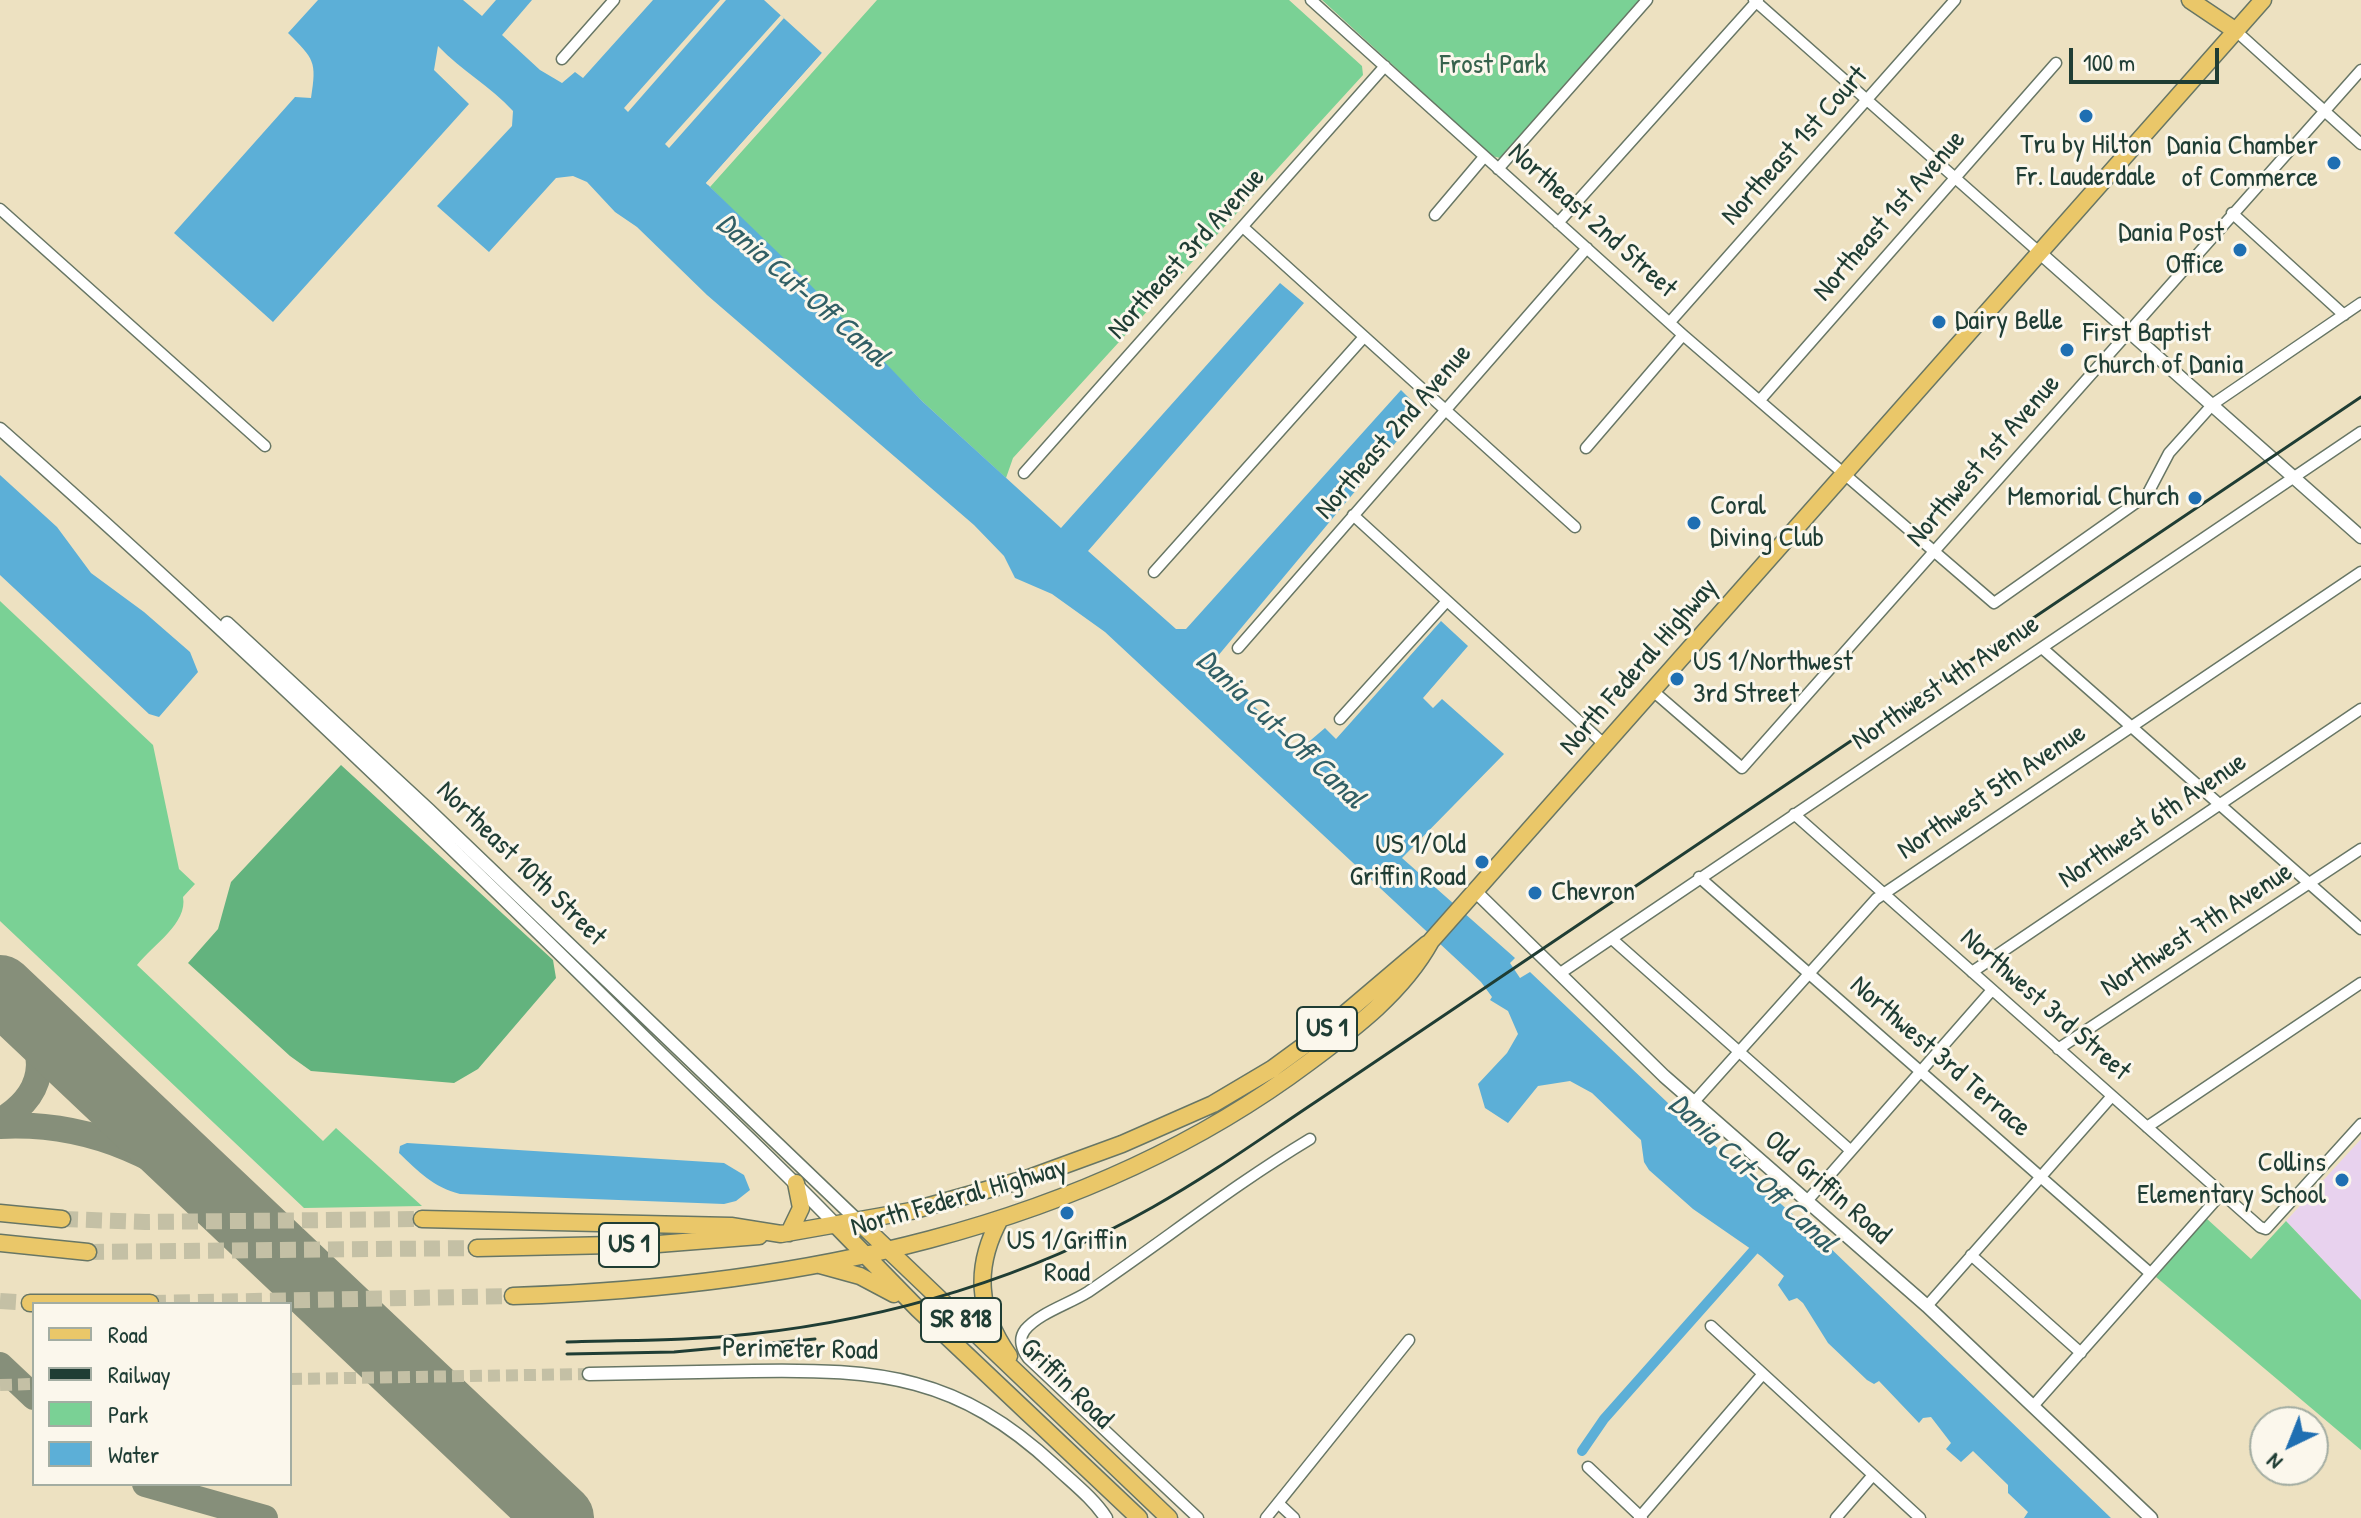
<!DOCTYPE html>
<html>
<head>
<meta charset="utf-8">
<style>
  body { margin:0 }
  #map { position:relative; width:2361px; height:1518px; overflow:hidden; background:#ede1c1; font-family:"Patrick Hand",sans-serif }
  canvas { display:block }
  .legend { position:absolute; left:32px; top:1302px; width:260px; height:184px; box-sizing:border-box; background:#fbf7ec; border:2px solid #a3ada2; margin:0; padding:10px 14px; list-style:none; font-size:24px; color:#1f3d34 }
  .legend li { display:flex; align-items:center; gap:16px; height:40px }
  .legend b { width:40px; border:2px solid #a3ada2 }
  .north { position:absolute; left:2249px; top:1406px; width:80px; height:80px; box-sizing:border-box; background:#fbf7ec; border:2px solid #a3ada2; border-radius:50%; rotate:223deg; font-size:22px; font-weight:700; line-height:32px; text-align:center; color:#1f3d34 }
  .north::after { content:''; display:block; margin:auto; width:28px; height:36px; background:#1f6fb2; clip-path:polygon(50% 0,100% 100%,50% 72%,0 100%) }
  .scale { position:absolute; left:2069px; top:48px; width:150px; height:36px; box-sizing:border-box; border:4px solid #1f3d34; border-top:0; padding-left:10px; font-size:24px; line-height:28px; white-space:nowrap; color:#1f3d34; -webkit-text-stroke:6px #fbf7ec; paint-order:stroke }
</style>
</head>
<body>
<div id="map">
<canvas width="2361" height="1518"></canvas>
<ul class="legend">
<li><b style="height:10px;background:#eac769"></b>Road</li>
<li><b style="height:10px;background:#1f3d34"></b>Railway</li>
<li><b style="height:22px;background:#7ad195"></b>Park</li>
<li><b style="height:22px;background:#5cafd7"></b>Water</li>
</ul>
<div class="north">N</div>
<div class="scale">100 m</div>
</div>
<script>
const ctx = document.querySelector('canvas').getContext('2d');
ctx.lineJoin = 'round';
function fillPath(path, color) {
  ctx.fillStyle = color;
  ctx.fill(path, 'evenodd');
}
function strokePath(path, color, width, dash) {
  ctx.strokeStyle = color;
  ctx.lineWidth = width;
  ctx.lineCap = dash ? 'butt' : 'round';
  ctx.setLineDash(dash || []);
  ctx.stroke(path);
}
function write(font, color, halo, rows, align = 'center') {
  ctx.font = font + ' "Patrick Hand",sans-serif';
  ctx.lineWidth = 6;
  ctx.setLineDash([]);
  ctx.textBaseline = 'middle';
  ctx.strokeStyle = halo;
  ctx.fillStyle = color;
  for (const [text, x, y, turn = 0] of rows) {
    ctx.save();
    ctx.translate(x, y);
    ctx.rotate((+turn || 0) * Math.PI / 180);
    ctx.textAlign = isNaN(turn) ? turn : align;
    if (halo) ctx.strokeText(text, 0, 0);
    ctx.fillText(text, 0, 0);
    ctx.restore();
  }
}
const built = new Path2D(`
  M2361 1139V1300L2286 1221Z`);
const green = new Path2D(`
  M877 0H1289L1362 66 1363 75 1013 458 1006 478 923 402 710 187Z
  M1322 0H1640L1500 158 1492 156Z
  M0 601 153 745 179 869 195 884 183 897C188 923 153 945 137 965L323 1141 336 1128 422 1206 304 1208 0 921Z
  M2206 1218 2251 1259 2286 1221 2361 1300V1450L2156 1277Z`);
const forest = new Path2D(`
  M341 765 553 960 556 978 478 1069 454 1083 311 1071 290 1056 188 963 218 929 231 882Z`);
const water = new Path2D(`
  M318 0H463L482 16 496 0H532L502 35 540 70 562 83 575 72 583 78 653 0H764L822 53 706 183 797 271 923 402 1061 528 1280 283 1304 303 1088 551 1176 629H1186L1401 390 1422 411 1212 663 1298 751 1325 728 1336 739 1441 621 1468 646 1423 698 1433 708 1442 699 1504 754 1402 858 1515 958 1510 963 1520 978 1530 972 1688 1122 1824 1242 2111 1518H2024L2028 1512 2008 1493V1485L1973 1451 1961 1462 1946 1449 1951 1443 1931 1417 1923 1418 1919 1423 1879 1381 1874 1384 1867 1380 1828 1343 1803 1303 1797 1298 1789 1301 1778 1285 1784 1276 1761 1256 1693 1209 1649 1170 1644 1162 1641 1140 1592 1093 1570 1081 1538 1086 1508 1123 1485 1108 1478 1084 1507 1053 1518 1034 1508 1011 1490 1000 1492 997 1481 982 1105 632 1052 594 1015 578 1004 556 974 525 707 295 637 227 615 212 587 182 573 176 556 178 489 252 437 206 512 126 513 111C490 86 462 71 438 46L434 70 469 104 273 322 174 233 295 97 311 98C317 61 314 59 288 33Z
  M0 475 57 527 91 573 144 612 190 652 198 672 159 717 149 714 0 575Z
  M407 1143 724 1163 744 1175 750 1190 736 1201 724 1204 460 1194C433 1187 419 1172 399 1153L400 1146Z`);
const pier = new Path2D(`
  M720 0H726L628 112 624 108Z
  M781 15 784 18 669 148 665 144Z
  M822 53 824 55 708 185 706 183Z`);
const canal = new Path2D(`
  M1582 1451 1604 1419 1753 1251`);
const taxiway = new Path2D(`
  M0 1121C54 1089 45 1046 14 1002
  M0 1126C97 1121 164 1161 239 1214
  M0 1365 34 1397
  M498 1458 524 1493 530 1518
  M145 1484 265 1518`);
const runway = new Path2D(`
  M0 989 560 1518`);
const tertiaryTunnel = new Path2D(`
  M290 1379 589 1374
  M0 1385 34 1384`);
const primaryTunnel = new Path2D(`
  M62 1219 145 1222 422 1219
  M88 1252 477 1248
  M0 1301 30 1303
  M150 1303 513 1296`);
const minor = new Path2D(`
  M1311 0 1683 335 1994 603 2147 495 2169 453 2213 404 2361 303
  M1754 0 2040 253
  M2236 31 2361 144
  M562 59 614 0
  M1498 169 1647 0
  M0 209 265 446
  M2232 213 2344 315
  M1435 215 1484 157
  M1558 223 1758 0
  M1244 228 1575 527
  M1670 322 1955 0
  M1760 400 2056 63
  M1586 448 1683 335
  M1024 473 1385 66
  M1353 515 1605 745
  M1154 572 1364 337
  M1238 648 1587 248
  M2042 648 2361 929
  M1653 691 1742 768 2361 70
  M1340 719 1447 601
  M1794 814 2260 1227 2266 1229 2361 1124
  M1699 877 2150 1273
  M1612 939 1850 1150
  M1972 972 2361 709
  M1559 974 2361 432
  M2058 1049 2361 849
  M1693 1103 1876 899 2361 572
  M2147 1127 2361 983
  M1807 1201 1992 990
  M1971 1255 2081 1353
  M1927 1306 2112 1096
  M1711 1326 1920 1518
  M2034 1405 2222 1193
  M1588 1467 1642 1518
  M1278 1503 1294 1518
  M1198 1518 1028 1358C1022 1350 1018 1339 1025 1330 1039 1313 1069 1304 1088 1292 1162 1242 1232 1186 1310 1139
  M1266 1518 1409 1340
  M1639 1518 1762 1375
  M1836 1518 1873 1475`);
const tertiary = new Path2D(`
  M2040 253 2361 537
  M0 429C216 620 424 819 629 1022 697 1090 769 1155 836 1225
  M227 623 429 810 858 1221
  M1475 891 1664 1076 1927 1306 2151 1518
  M589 1374C644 1373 698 1372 753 1371 881 1369 958 1376 1055 1466 1073 1483 1093 1498 1106 1518`);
const primary = new Path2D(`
  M2190 0 2236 31
  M0 1213 62 1219
  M422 1219 731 1226 781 1234 911 1211 1029 1178 1122 1144 1213 1104 1272 1069 1328 1028 1427 944
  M1000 1219C974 1267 977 1311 1009 1356
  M858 1221 1169 1518
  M836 1225 918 1309 1139 1518
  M789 1233 801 1208 796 1183
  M0 1243 88 1252
  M477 1248 658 1244 759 1236
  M820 1265 860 1276 894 1294
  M513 1296C790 1287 1082 1232 1308 1063 1355 1028 1403 992 1431 941L2263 0
  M30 1303H150`);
const rail = new Path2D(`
  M567 1342C628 1340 689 1341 750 1334 890 1319 1030 1277 1153 1207 1210 1175 1263 1137 1317 1101L2361 397
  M567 1354 674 1352 815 1339`);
const markers = [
  [2086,116,8,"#1f6fb2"],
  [2334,163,8,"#1f6fb2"],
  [2240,250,8,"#1f6fb2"],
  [1939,322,8,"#1f6fb2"],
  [2067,350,8,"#1f6fb2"],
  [2195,498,8,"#1f6fb2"],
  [1694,523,8,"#1f6fb2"],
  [1677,679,8,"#1f6fb2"],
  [1482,862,8,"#1f6fb2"],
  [1535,893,8,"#1f6fb2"],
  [2342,1180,8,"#1f6fb2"],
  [1067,1213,8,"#1f6fb2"]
];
const shields = [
  [1327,1029,60],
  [629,1245,60],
  [961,1320,80]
];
const shieldNames = [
  ["US 1",1327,1029],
  ["US 1",629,1245],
  ["SR 818",961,1320]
];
const parkNames = [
  ["Frost Park",1493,66]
];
const streetNames = [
  ["Northeast 1st Court",1795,146,-48],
  ["Northeast 1st Avenue",1890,216,-49],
  ["Northeast 2nd Street",1592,221,42],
  ["Northeast 3rd Avenue",1187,254,-48],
  ["Northeast 2nd Avenue",1394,432,-49],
  ["Northwest 1st Avenue",1984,461,-49],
  ["North Federal Highway",1639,667,-49],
  ["Northwest 4th Avenue",1946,683,-34],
  ["Northwest 5th Avenue",1992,792,-34],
  ["Northwest 6th Avenue",2153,821,-34],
  ["Northeast 10th Street",521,864,44],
  ["Northwest 7th Avenue",2197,930,-33],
  ["Northwest 3rd Street",2045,1005,41],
  ["Northwest 3rd Terrace",1940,1057,41],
  ["Old Griffin Road",1827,1188,41],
  ["North Federal Highway",959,1198,-16],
  ["Perimeter Road",800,1350,1],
  ["Griffin Road",1066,1384,44]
];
const poiNames = [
  ["Tru by Hilton",2086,146,"center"],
  ["Fr. Lauderdale",2086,178,"center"],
  ["Dania Chamber",2318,147],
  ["of Commerce",2318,179],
  ["Dania Post",2224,234],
  ["Office",2224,266],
  ["Dairy Belle",1955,322,"left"],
  ["First Baptist",2083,334,"left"],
  ["Church of Dania",2083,366,"left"],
  ["Memorial Church",2179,498],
  ["Coral",1710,507,"left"],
  ["Diving Club",1710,539,"left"],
  ["US 1/Northwest",1693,663,"left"],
  ["3rd Street",1693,695,"left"],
  ["US 1/Old",1466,846],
  ["Griffin Road",1466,878],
  ["Chevron",1551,893,"left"],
  ["Collins",2326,1164],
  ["Elementary School",2326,1196],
  ["US 1/Griffin",1067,1242,"center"],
  ["Road",1067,1274,"center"]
];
const waterNames = [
  ["Dania Cut-Off Canal",802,291,41],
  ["Dania Cut-Off Canal",1280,730,43],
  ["Dania Cut-Off Canal",1752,1174,43]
];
fillPath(built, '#e8d2ee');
fillPath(green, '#7ad195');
fillPath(forest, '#63b37e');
fillPath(water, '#5cafd7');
fillPath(pier, '#ede1c1');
strokePath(canal, '#5cafd7', 10);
strokePath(taxiway, '#868f7a', 26);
strokePath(runway, '#868f7a', 68);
strokePath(tertiaryTunnel, '#c4c0a5', 12, [12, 6]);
strokePath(primaryTunnel, '#c4c0a5', 16, [16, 8]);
strokePath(minor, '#677665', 13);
strokePath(tertiary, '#677665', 15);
strokePath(primary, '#677665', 19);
strokePath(minor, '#fff', 10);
strokePath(tertiary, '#fff', 12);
strokePath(primary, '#eac769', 16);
strokePath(rail, '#1f3d34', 3);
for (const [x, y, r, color] of markers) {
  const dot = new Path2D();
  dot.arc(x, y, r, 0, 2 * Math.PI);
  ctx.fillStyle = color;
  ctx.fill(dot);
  strokePath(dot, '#fbf7ec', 3);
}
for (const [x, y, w] of shields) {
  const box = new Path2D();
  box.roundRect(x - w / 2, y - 22, w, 44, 6);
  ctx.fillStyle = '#fbf7ec';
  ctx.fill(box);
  strokePath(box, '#1f3d34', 2);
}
write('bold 26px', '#1f3d34', null, shieldNames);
write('28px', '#36624c', '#fbf7ec', parkNames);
write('28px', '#1f3d34', '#fbf7ec', streetNames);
write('28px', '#1f3d34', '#fbf7ec', poiNames, 'right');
write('italic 30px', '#315f65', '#fbf7ec', waterNames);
</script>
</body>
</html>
